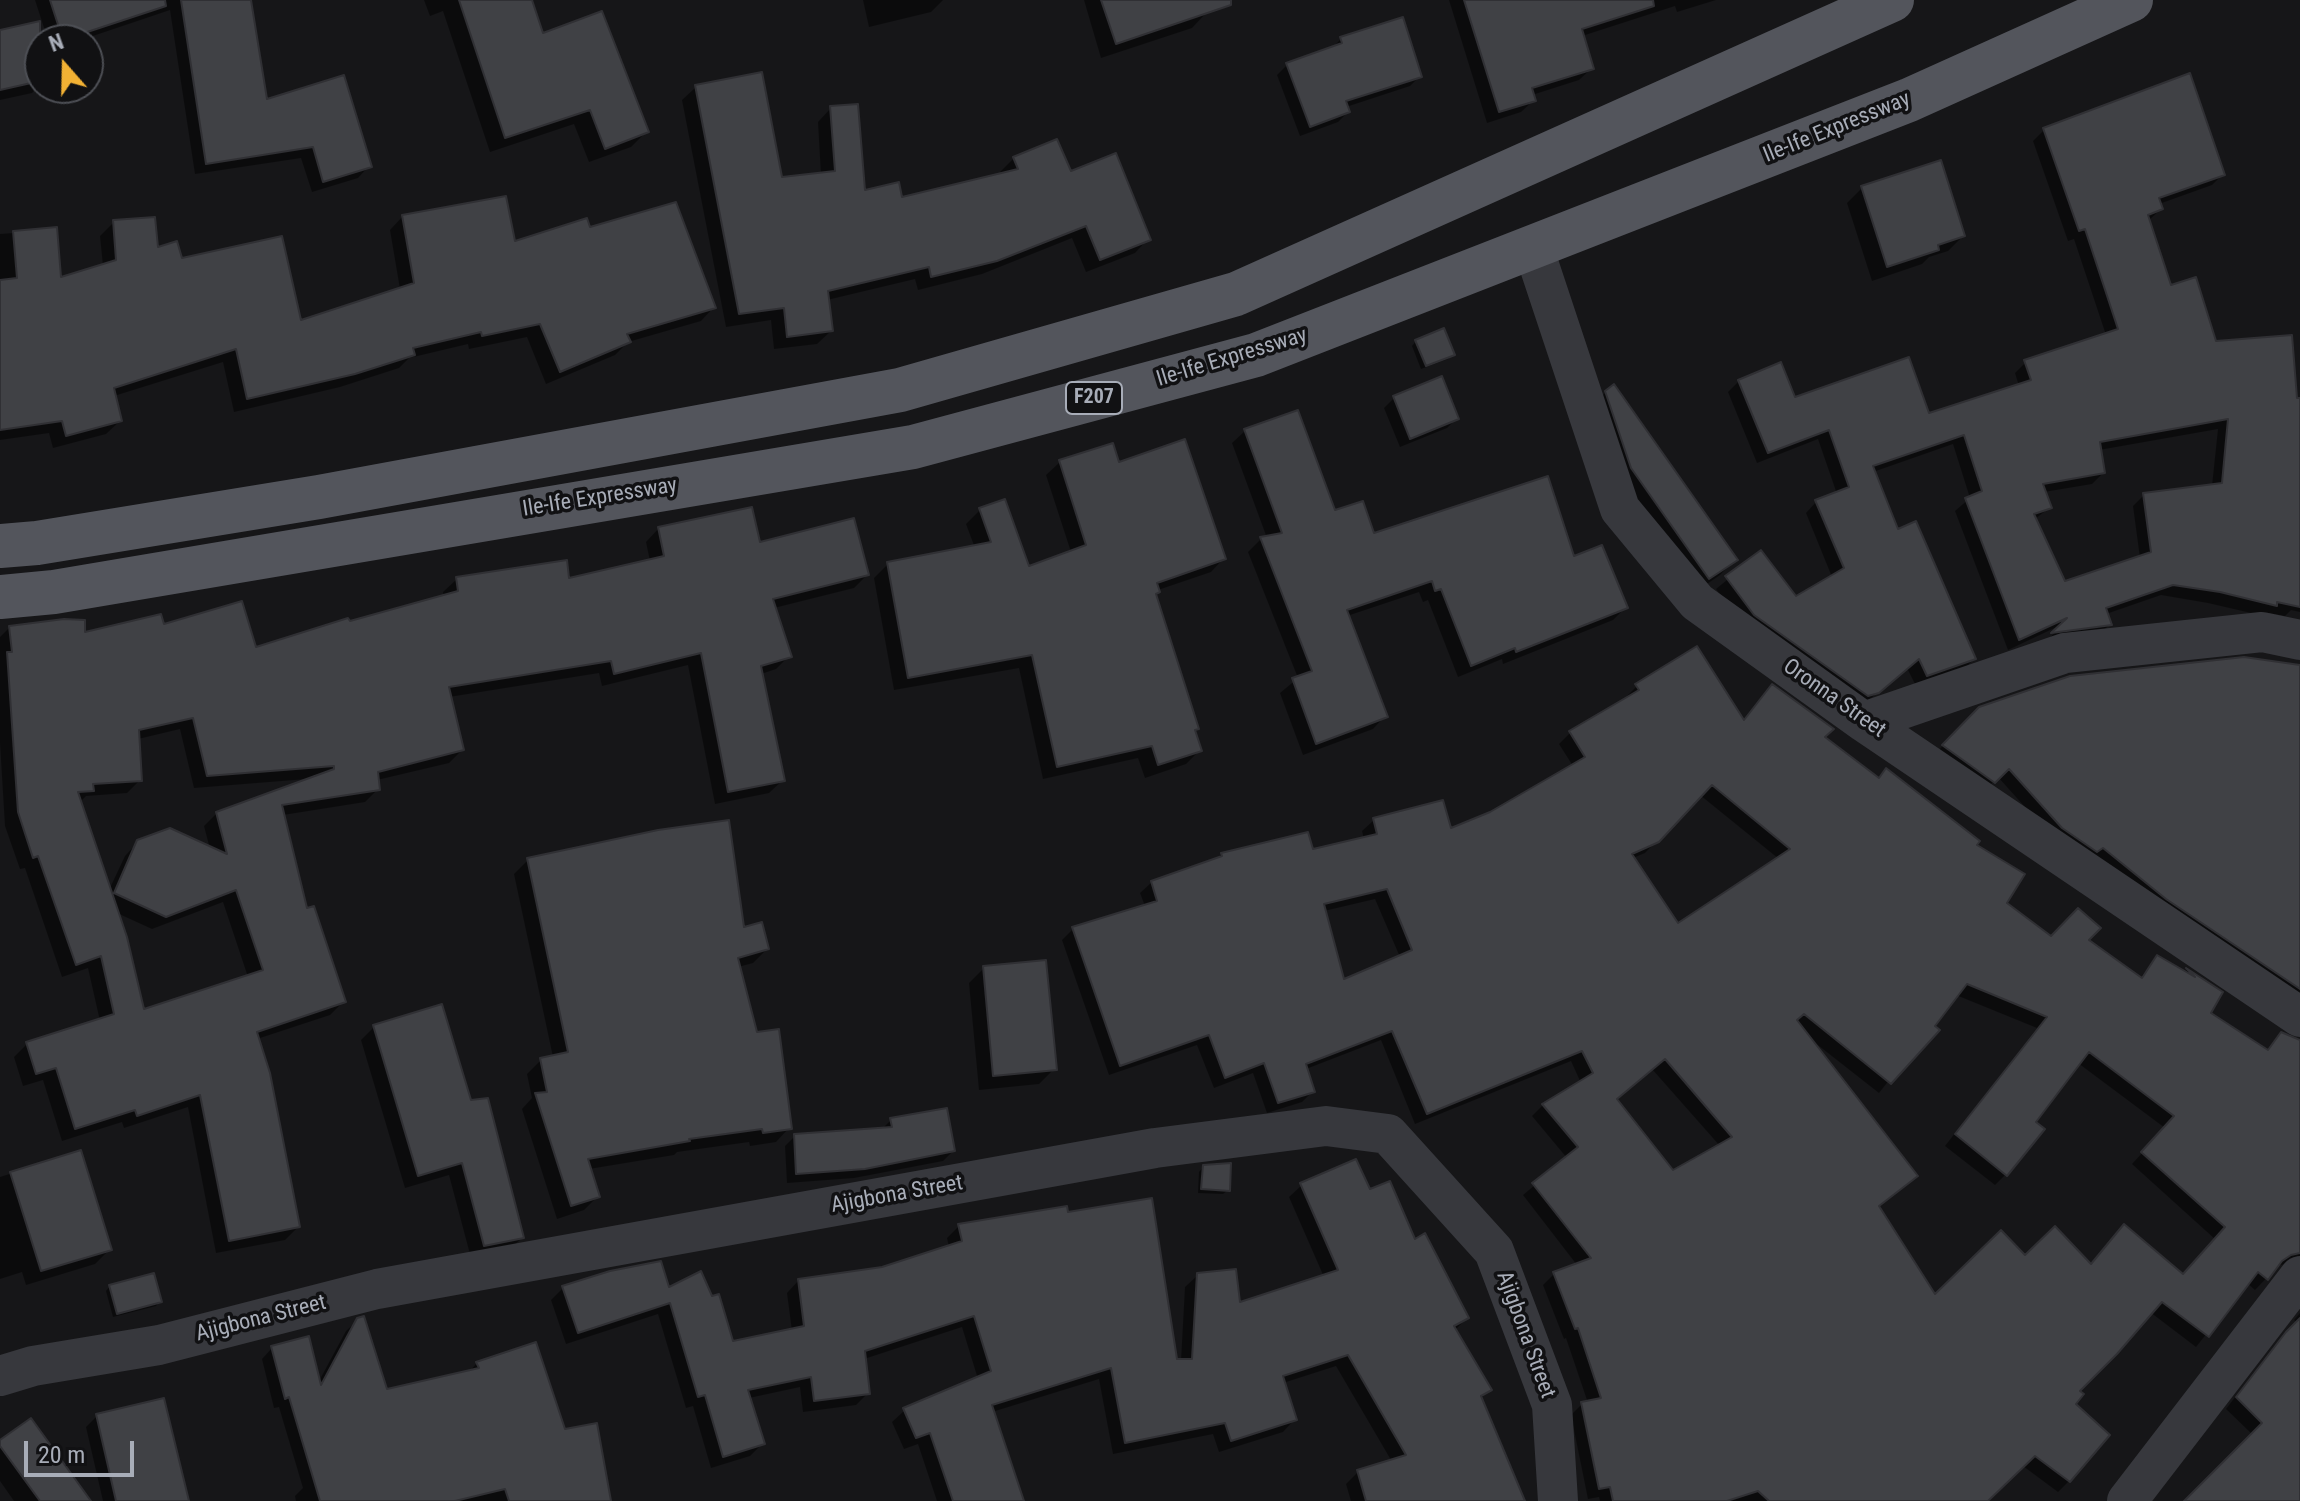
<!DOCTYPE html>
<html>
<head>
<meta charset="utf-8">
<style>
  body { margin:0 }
  #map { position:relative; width:2300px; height:1501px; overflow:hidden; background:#161618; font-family:"Roboto Condensed",sans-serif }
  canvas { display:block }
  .north { position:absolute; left:24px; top:24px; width:80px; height:80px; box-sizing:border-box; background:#111113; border:2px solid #4d4f55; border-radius:50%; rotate:340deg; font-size:22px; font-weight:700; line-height:32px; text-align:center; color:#a8adb8 }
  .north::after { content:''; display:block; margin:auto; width:28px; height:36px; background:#f2b134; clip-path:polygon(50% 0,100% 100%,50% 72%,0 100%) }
  .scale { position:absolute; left:24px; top:1441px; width:110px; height:36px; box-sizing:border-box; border:4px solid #a8adb8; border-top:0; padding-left:10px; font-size:24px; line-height:28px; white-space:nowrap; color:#a8adb8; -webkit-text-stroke:6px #111113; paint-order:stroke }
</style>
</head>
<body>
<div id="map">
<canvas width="2300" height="1501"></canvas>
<div class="north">N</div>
<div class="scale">20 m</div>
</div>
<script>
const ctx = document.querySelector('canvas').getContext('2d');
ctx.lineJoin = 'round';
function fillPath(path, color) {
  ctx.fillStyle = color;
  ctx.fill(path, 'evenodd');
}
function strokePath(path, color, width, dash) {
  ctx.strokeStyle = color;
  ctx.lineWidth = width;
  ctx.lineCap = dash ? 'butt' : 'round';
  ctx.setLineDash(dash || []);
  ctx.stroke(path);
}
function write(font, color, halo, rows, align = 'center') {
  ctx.font = font + ' "Roboto Condensed",sans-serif';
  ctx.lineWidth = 7;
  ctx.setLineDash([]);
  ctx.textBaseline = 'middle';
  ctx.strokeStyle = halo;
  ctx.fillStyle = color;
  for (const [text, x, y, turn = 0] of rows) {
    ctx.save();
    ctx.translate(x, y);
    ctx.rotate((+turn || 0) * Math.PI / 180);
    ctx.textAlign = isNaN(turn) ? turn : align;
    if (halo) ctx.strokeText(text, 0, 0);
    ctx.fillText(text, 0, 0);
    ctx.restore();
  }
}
const shadow = new Path2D(`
  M35 0H249L265 101 369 166 358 178 312 192 301 158 195 174 170 10 81 40H48Z
  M424 0H530L542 36 646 132 631 147 589 162 574 124 490 152 443 11 430 16Z
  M863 0H943L931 12 869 27Z
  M1084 0H1203L1207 12 1192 28 1101 58Z
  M1449 0H1716L1677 12 1675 6 1582 36 1592 68 1579 80 1532 95 1534 100 1521 112 1487 123Z
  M0 32 40 53V85L32 93 0 100Z
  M1341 39 1420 76 1410 86 1346 107 1348 112 1338 122 1300 136 1277 75 1287 65 1331 49Z
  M696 87 781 180 821 175 818 122 831 108 863 193 901 200 1001 175 1000 172 1014 158 1069 174 1148 239 1135 253 1086 272 1072 238 982 274 918 290 915 279 827 300 831 331 817 344 774 349 771 320 726 327 682 100Z
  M2044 130 2223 174 2212 185 2159 204 2161 209 2148 221 2170 288 2215 343 2296 408 2300 409V612L2291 610 2285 616 2268 613 2264 616 2208 603 2161 595 2106 614 2110 624 2099 635 2045 643 2063 624 2008 650 1955 511 1970 498 1953 444 1873 472 1897 531 1974 659 1963 670 1916 686 1907 668 1865 703 1743 625 1716 589 1760 553 1795 599 1832 577 1806 513 1816 502 1837 494 1818 439 1757 463 1728 392 1739 381 1794 399 1928 416 2019 386 2015 373 2026 362 2106 335 2074 239 2068 241 2033 141ZM2218 429 2212 486 2144 495 2133 506 2140 558 2064 583 2034 520 2050 507 2044 492 2092 484 2103 473 2099 450Z
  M1862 188 1963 236 1948 251 1929 257 1922 264 1872 281 1847 203Z
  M403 216 514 244 588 230 714 307 701 321 628 342 615 355 546 384 527 337 469 349 468 344 409 358 399 368 340 387 234 412 223 362 114 396 120 421 106 434 53 448 49 433 0 440V234L55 230 59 280 103 266 100 236 114 222 156 249 300 322 400 289 390 230Z
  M1416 341 1453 354 1448 359 1421 369 1412 346Z
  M1606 392 1735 559 1720 575 1694 593 1616 484 1591 408Z
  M1394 398 1457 418 1447 428 1400 447 1384 408Z
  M1245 431 1334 513 1373 536 1573 559 1625 608 1613 620 1503 664 1502 659 1458 677 1428 600 1423 602 1419 592 1347 616 1385 716 1373 729 1303 755 1280 693 1298 678 1248 552 1261 539 1267 538 1232 443Z
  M1060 462 1118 465 1224 558 1211 572 1158 590 1154 596 1199 751 1186 764 1145 778 1138 758 1043 779 1019 668 894 690 874 578 888 564 975 548 966 524 980 510 1003 501 1028 568 1071 552 1046 475Z
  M659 528 758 545 867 575 854 588 774 608 789 656 776 669 761 674 783 780 769 793 715 804 688 665 602 686 599 673 449 697 462 750 449 763 377 780 378 789 365 802 283 815 306 911 343 1002 330 1015 257 1039 298 1227 285 1240 216 1253 188 1107 124 1128 122 1122 62 1141 43 1080 23 1086 14 1057 27 1044 100 1021 88 968 62 977 25 868 20 869 5 826 0 743V637L9 628 82 634 162 627 255 650 444 597 443 592 457 579 568 581 650 561 646 542ZM180 729 194 788 307 779 217 813 204 826 210 849 138 842 125 856 109 890 79 803 86 796 127 793 140 780 138 739ZM223 902 248 977 142 1011 117 913 152 929Z
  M2300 667V1001L2052 837 1998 777 1984 791 1934 755 1980 708Z
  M1637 686 1742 722 1761 698 1823 738 1878 779 1886 771 1974 845 2004 903 2051 939 2086 941 2139 979 2158 957 2183 973 2186 970 2220 993 2208 1014 2266 1051 2281 1034 2300 1041V1267L2290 1264 2279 1265 2255 1290 2247 1283 2196 1347 2150 1312 2078 1391 2073 1404 2069 1481 2058 1492 2023 1466 1988 1499 1990 1501H1600L1599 1497 1588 1499 1571 1415 1582 1404 1588 1403 1566 1338 1564 1339 1543 1285 1554 1274 1577 1265 1523 1195 1567 1158 1532 1116 1543 1105 1581 1083 1571 1061 1415 1124 1381 1040 1306 1069 1313 1091 1302 1102 1267 1113 1253 1073 1214 1088 1197 1045 1109 1075 1062 940 1073 929 1145 906 1140 893 1152 882 1217 860 1222 855 1311 851 1364 839 1362 831 1374 820 1449 831 1491 814 1573 766 1559 744 1570 733 1627 699 1626 697ZM1700 795 1779 859 1677 926 1633 858 1645 853ZM1375 899 1400 957 1343 981 1324 911ZM1956 995 2037 1028 1945 1146 1995 1185 2006 1174 2033 1123 2078 1063 2165 1128 2132 1164 2216 1240 2183 1276 2025 1258 1935 1297 1877 1208 1916 1176 1814 1042 1879 1093ZM1652 1069 1720 1146 1673 1172 1615 1100Z
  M528 860 742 929 767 949 753 963 738 967 756 1034 789 1128 776 1142 750 1146 749 1142 677 1152 674 1155 589 1169 598 1196 584 1210 557 1219 522 1109 532 1098 527 1074 541 1060 553 1057 514 874Z
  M984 968 1054 1069 1039 1084 979 1090 969 983Z
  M374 1027 470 1102 522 1238 508 1251 471 1258 449 1175 405 1188 361 1040Z
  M891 1120 953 1151 943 1161 854 1178 787 1183 785 1146 795 1136 882 1129Z
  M79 1152 110 1249 95 1264 26 1285 22 1272 0 1279V1177Z
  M1203 1167 1228 1190 1223 1194 1198 1193 1199 1172Z
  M1302 1185 1369 1192 1414 1241 1467 1318 1455 1330 1489 1390 1480 1399 1523 1501H1351L1346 1484 1358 1472 1391 1460 1336 1366 1283 1383 1295 1419 1283 1432 1219 1452 1213 1434 1113 1454 1099 1379 992 1412 1022 1501H937L918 1444 904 1449 892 1422 905 1410 978 1379 962 1327 864 1359 868 1393 856 1405 803 1412 800 1387 749 1398 762 1444 750 1456 711 1468 693 1406 686 1408 658 1314 566 1344 551 1300 563 1288 668 1289 732 1343 792 1331 787 1293 799 1280 882 1269 949 1247 947 1238 959 1226 1175 1361H1181L1185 1287 1198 1275 1238 1305 1324 1277 1289 1197Z
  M110 1286 160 1301 156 1306 113 1317 106 1291Z
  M2300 1313V1501H2187L2253 1435 2226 1409 2275 1345 2298 1323 2294 1320Z
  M358 1320 385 1392 468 1373 477 1363 563 1431 608 1501H296L295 1496 303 1488 279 1407 274 1408 262 1359 272 1348 318 1383 346 1331Z
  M97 1416 187 1501H103L86 1427Z
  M0 1443 88 1501H14L0 1481Z`);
const building = new Path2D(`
  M50 0H165L166 6 63 40Z
  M181 0H251L267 99 344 75 372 167 323 182 313 147 206 164Z
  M459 0H532L543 33 602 11 649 132 605 149 590 110 505 138Z
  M1101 0H1231V5L1116 44Z
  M1464 0H1653L1654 6 1582 29 1594 69 1532 88 1536 101 1499 112Z
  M1403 17 1422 77 1346 101 1350 112 1310 127 1286 63 1342 43 1340 37Z
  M40 21V81L0 90V30Z
  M762 72 782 177 835 171 830 106 858 104 865 190 899 182 902 197 1018 169 1013 157 1057 139 1071 171 1116 153 1151 240 1100 260 1086 226 997 261 931 277 929 267 828 291 833 331 787 337 784 308 739 314 695 85Z
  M2190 73 2225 175 2159 198 2163 209 2148 215 2171 285 2196 277 2216 341 2292 335 2297 398H2300V607L2277 602V606L2220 592 2173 585 2106 608 2112 625 2051 633 2067 618 2019 640 1965 498 1982 491 1964 435 1873 466 1898 529 1916 521 1976 659 1927 676 1919 659 1879 693 1868 696 1754 615 1725 576 1761 550 1796 596 1844 568 1815 500 1849 487 1829 430 1768 453 1738 380 1781 362 1795 397 1909 357 1929 413 2031 380 2024 360 2118 329 2085 229 2079 231 2043 128ZM2228 419 2222 483 2143 493 2151 552 2065 581 2034 514 2052 508 2043 484 2105 473 2100 442Z
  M1941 160 1965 236 1938 245 1939 250 1887 267 1861 186Z
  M506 196 515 241 587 218 590 227 676 202 716 308 627 334 631 342 560 372 540 324 482 336 481 332 413 348 415 355 355 374 247 399 236 349 114 388 122 421 66 436 62 421 0 430V280L17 278 13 231 57 227 61 277 116 260 113 220 155 217 158 247 177 241 182 258 282 236 301 320 414 283 402 215Z
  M1444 328 1455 355 1426 366 1415 340Z
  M1442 376 1459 419 1410 439 1393 396Z
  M1614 384 1738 560 1709 579 1631 468 1605 391Z
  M1298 410 1335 510 1363 501 1374 533 1548 476 1574 556 1602 545 1628 608 1516 652 1515 648 1471 666 1441 589 1435 591 1432 581 1347 610 1388 717 1316 744 1292 678 1312 671 1260 537 1282 533 1244 429Z
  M1185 439 1226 559 1157 583 1160 592 1156 594 1199 729 1195 730 1202 751 1158 765 1152 746 1057 767 1032 655 908 678 887 562 991 542 979 508 1005 499 1029 566 1086 545 1059 460 1113 443 1119 462Z
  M752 507 760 542 854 518 869 575 773 599 792 657 761 666 785 781 728 792 701 653 614 674 611 661 449 687 464 750 378 772 380 790 282 805 307 908 314 906 346 1002 257 1032 270 1073 300 1227 229 1241 200 1095 137 1116 135 1110 75 1129 56 1068 36 1074 26 1042 114 1014 101 956 76 965 38 856 33 858 18 812 7 652H12L9 626 64 619 85 620V632L161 614 164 624 242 601 256 647 348 618 350 621 458 591 456 577 567 560 569 578 664 556 658 527ZM193 718 207 776 334 766V769L216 812 227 854 170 828 137 840 114 893 166 917 236 890 263 970 144 1009 127 937 78 792 94 791 93 784 142 781 139 730Z
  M1697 646 1744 720 1772 684 1834 729 1825 737 1879 778 1886 768 1980 841 1977 845 2025 874 2007 903 2051 936 2078 908 2101 928 2089 940 2142 978 2157 955 2195 977 2186 968 2223 992 2211 1013 2268 1050 2281 1032 2300 1040V1253L2291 1255 2282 1261 2268 1280 2258 1272 2209 1337 2162 1302 2117 1354 2080 1391 2084 1394 2076 1404 2110 1435 2070 1482 2035 1456 1988 1501H1769L1758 1491 1727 1501H1613L1610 1487 1599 1489 1581 1402 1601 1398 1578 1328 1575 1329 1553 1272 1591 1258 1532 1183 1578 1147 1542 1104 1593 1073 1582 1051 1427 1114 1392 1031 1306 1064 1315 1092 1278 1103 1264 1063 1225 1078 1209 1035 1120 1066 1072 927 1157 901 1151 881 1222 856 1221 853 1308 832 1313 849 1377 834 1373 818 1443 800 1451 828 1490 812 1585 757 1569 731 1639 690 1635 684ZM1712 785 1790 849 1678 923 1632 854 1659 842ZM1387 889 1412 950 1344 979 1324 904ZM1967 984 2047 1017 1955 1134 2007 1176 2045 1129 2036 1122 2089 1052 2174 1116 2141 1152 2225 1227 2183 1274 2124 1224 2091 1264 2055 1226 2025 1255 2001 1230 1935 1294 1879 1206 1918 1176 1797 1020 1804 1014 1891 1084 1940 1030 1935 1026ZM1665 1059 1732 1137 1673 1170 1617 1099Z
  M2244 657 2300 665V989L2166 899 2103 848 2097 852 2062 828 2009 769 1995 783 1942 745 1979 707 2070 676Z
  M729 820 744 927 762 922 769 949 738 958 757 1032 779 1029 792 1129 763 1133 762 1129 689 1139 690 1141 588 1159 600 1197 571 1206 535 1093 547 1092 540 1058 568 1052 527 858 658 830Z
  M1046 960 1057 1070 993 1076 983 966Z
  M442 1004 471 1100 488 1098 524 1238 484 1246 462 1163 418 1176 373 1025Z
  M947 1108 955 1151 865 1169 796 1174 794 1134 892 1127 890 1118Z
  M81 1150 112 1250 41 1271 10 1172Z
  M1356 1159 1370 1189 1390 1181 1415 1239 1425 1233 1469 1318 1454 1326 1492 1390 1481 1396 1525 1501H1366L1357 1470 1406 1455 1348 1355 1283 1376 1297 1420 1231 1441 1225 1423 1125 1443 1111 1368 992 1405 1024 1501H953L930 1433 916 1438 903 1408 991 1371 974 1316 865 1351 870 1394 814 1401 811 1377 748 1390 765 1444 723 1457 705 1395 698 1397 670 1303 578 1333 562 1286 610 1271 661 1261 669 1287 701 1271 712 1296 719 1294 733 1341 804 1326 798 1279 882 1267 962 1241 958 1224 1067 1206 1068 1212 1152 1198 1177 1359H1192L1197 1273 1236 1269 1240 1302 1338 1270 1300 1183Z
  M1231 1163 1230 1191 1201 1189 1203 1165Z
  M154 1273 162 1302 117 1314 109 1285Z
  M364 1316 387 1389 479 1368 476 1362 536 1342 565 1429 597 1423 611 1501H509L505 1489 455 1501H320L289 1397 285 1399 271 1346 309 1336 321 1385 357 1318Z
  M2300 1318V1501H2184L2262 1423 2236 1397 2286 1332Z
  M164 1398 189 1501H116L96 1414Z
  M31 1418 91 1501H40L0 1446V1440Z`);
const minor = new Path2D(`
  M1533 247 1620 509 1697 602 1864 722 2300 1017
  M1864 722 2065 653 2262 632 2300 640
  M0 1376 33 1366 159 1345 377 1289 1155 1148 1326 1126 1388 1134 1494 1251 1552 1405 1558 1501
  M2127 1501 2300 1276`);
const primary = new Path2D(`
  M0 546 37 543 319 497 900 390 1236 294 1892 0
  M0 597 54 592 913 447 1256 355 1909 100 2131 0`);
const shields = [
  [1094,398,56]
];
const shieldNames = [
  ["F207",1094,398]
];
const streetNames = [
  ["Ile-Ife Expressway",1837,128,-22],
  ["Ile-Ife Expressway",1232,358,-17],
  ["Ile-Ife Expressway",600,498,-9],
  ["Oronna Street",1834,699,35],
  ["Ajigbona Street",897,1195,-10],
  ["Ajigbona Street",261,1319,-14],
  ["Ajigbona Street",1525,1335,70]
];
fillPath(shadow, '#0007');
fillPath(building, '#404145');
strokePath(building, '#303034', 2);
strokePath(minor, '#37383d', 40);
strokePath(primary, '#53555c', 44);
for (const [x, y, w] of shields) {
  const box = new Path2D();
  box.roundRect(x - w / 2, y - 16, w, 32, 6);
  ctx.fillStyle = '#111113';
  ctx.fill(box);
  strokePath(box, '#a8adb8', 2);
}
write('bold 20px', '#a8adb8', null, shieldNames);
write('22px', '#a8adb8', '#111113', streetNames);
</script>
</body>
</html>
